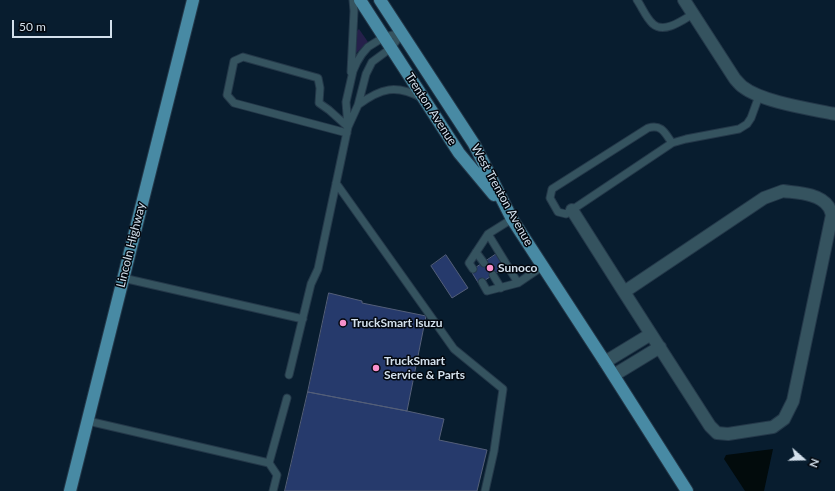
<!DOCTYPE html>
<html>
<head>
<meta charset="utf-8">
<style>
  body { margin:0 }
  #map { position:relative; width:835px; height:491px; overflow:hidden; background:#081d2f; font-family:Lato,sans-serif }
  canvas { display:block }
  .north { position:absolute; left:783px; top:439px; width:40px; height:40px; -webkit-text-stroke:3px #02070e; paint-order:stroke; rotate:110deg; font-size:11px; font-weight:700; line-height:16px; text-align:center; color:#d3e0ec }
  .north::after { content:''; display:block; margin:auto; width:14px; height:18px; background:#d3e0ec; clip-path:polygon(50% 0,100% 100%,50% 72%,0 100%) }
  .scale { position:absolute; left:12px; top:20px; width:100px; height:18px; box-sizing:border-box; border:2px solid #d3e0ec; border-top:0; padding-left:5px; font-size:12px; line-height:14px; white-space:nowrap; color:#d3e0ec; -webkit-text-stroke:3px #02070e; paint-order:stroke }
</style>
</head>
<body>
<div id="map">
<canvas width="835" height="491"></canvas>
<div class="north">N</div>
<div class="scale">50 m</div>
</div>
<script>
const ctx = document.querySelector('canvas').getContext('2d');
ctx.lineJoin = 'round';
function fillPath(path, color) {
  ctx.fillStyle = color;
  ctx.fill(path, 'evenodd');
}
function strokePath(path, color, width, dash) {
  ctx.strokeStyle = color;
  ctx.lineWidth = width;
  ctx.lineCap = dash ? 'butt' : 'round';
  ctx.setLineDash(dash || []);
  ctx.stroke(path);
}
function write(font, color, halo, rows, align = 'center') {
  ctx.font = font + ' Lato,sans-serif';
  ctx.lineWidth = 3;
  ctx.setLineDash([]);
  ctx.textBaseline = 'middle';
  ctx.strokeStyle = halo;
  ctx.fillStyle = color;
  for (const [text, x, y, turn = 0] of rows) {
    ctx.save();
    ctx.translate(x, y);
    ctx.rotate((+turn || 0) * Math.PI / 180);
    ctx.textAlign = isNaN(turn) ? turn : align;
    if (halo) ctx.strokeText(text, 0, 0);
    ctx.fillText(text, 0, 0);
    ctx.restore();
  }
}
const green = new Path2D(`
  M359 29 368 42 355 54 357 31Z`);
const water = new Path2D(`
  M773 449 764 491H745L724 459 726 455Z`);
const building = new Path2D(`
  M498 253 507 266 479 284 471 271Z
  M446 255 468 288 452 298 431 266Z
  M329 293 362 301V303L426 316 407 411 308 392Z
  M308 392 407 411 444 419 439 440 487 450 477 491H285Z`);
const service = new Path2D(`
  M637 0C642 7 646 18 653 24 664 34 683 20 693 14
  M351 72 354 11 353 0
  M358 105C381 88 396 84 422 98
  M348 127 346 102 353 71 357 62 362 54 368 47 384 37 402 33
  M347 133 234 103 227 95 234 61 243 57 318 78 320 88 319 103 329 110 348 127
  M672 143C665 133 662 124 648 128L552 189 550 198 558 212 566 214 672 143 686 139 739 129 747 124 751 118 759 96
  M336 183 454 349 503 389 494 451 485 491
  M488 234 518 283
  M476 252 484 263
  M473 269 469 263 488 234 512 219
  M493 275 501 288
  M123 278 303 319
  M482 282 487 291 518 283 543 266
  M289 375 311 284 318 269 348 127 358 105 366 74 372 62 391 48 402 33
  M88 421 269 463
  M273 491 277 475 269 463 287 398`);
const minor = new Path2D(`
  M684 0 735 79C737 81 740 85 743 87 762 102 811 109 835 114
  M783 191C797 193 819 193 828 206 830 208 831 212 832 215L793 401 784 419 773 427 728 434 717 433 710 426 624 292 764 198Z
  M572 210 624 292
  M605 362 651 334
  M614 375 660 347`);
const primary = new Path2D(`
  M360 0 459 153 494 195
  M380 0 474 144 512 219 605 362 687 491
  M70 491 193 0`);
const markers = [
  [490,268,4,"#f890cb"],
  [343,323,4,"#f890cb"],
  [376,368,4,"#f890cb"]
];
const streetNames = [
  ["Trenton Avenue",431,109,57],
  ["West Trenton Avenue",502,195,61],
  ["Lincoln Highway",131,245,-76]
];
const poiNames = [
  ["Sunoco",498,268],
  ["TruckSmart Isuzu",351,323],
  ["TruckSmart",384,361],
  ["Service & Parts",384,375]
];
fillPath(green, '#25204a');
fillPath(water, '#020b0c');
fillPath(building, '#263a6c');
strokePath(building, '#545f79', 1);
strokePath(service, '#243849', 9);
strokePath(minor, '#243849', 14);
strokePath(primary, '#243849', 14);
strokePath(service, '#35535f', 7);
strokePath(minor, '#35535f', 12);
strokePath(primary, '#488aa4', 12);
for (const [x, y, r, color] of markers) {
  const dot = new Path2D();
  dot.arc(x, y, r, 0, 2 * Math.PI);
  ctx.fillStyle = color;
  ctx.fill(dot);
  strokePath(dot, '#02070e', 1.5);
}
write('12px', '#d3e0ec', '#02070e', streetNames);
write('bold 12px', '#d3e0ec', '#02070e', poiNames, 'left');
</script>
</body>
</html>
